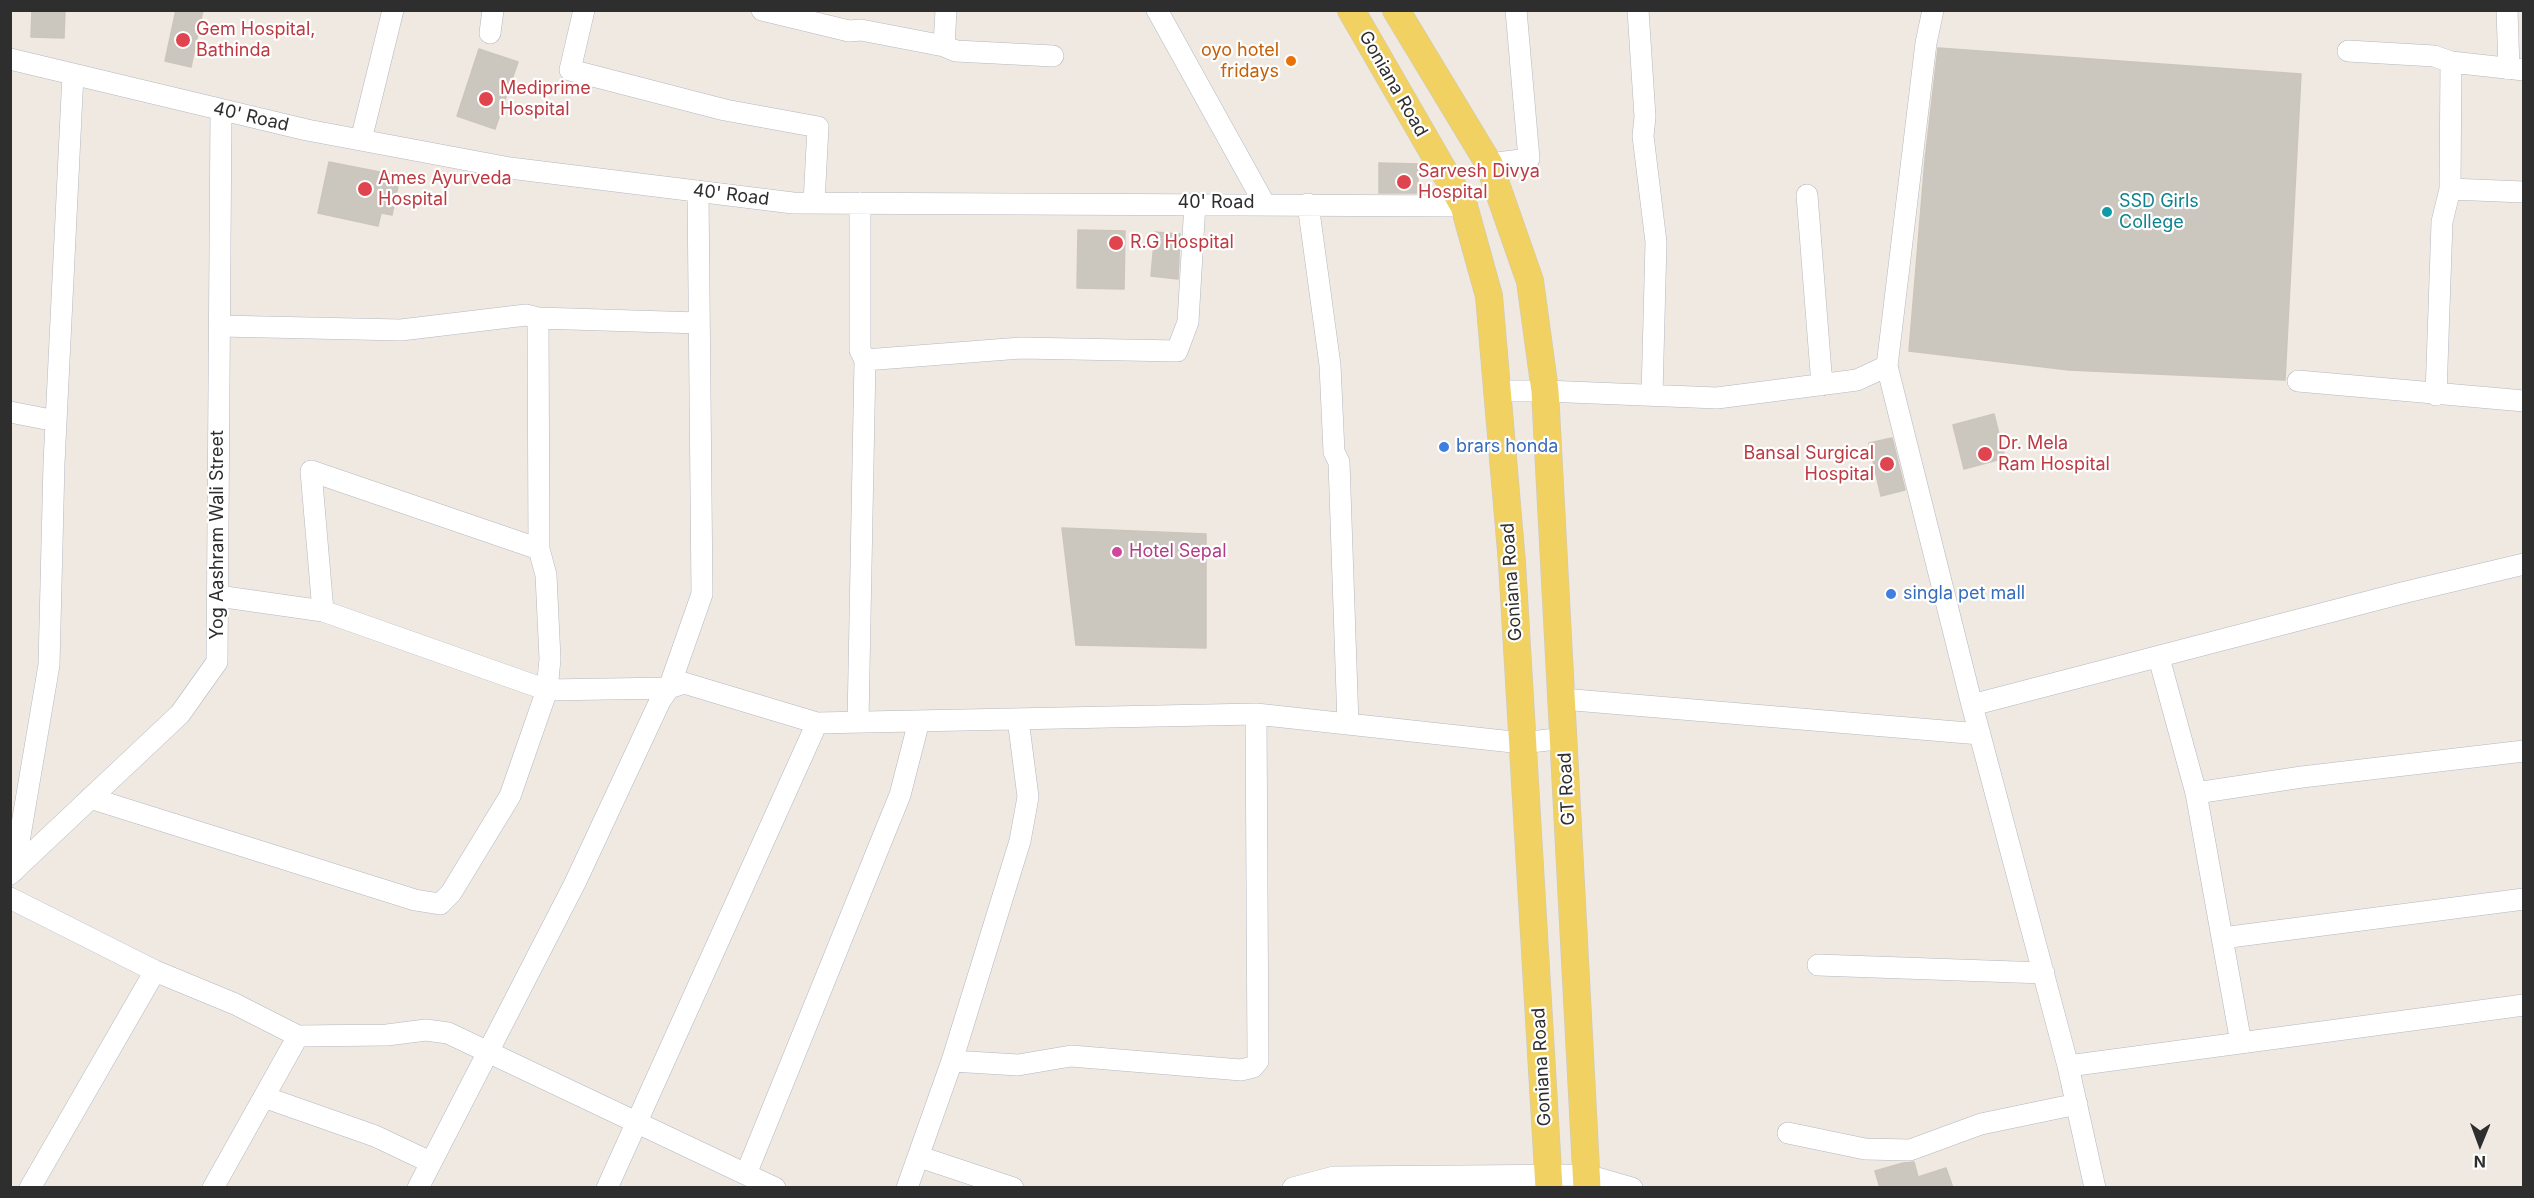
<!DOCTYPE html>
<html>
<head>
<meta charset="utf-8">
<style>
  body { margin:0 }
  #map { position:relative; width:2534px; height:1198px; overflow:hidden; background:#efe9e1; font-family:Inter,sans-serif }
  canvas { display:block }
  .frame { position:absolute; inset:0; border:12px solid #2e2e2e; pointer-events:none }
  .north { position:absolute; left:2450px; top:1114px; width:60px; height:60px; -webkit-text-stroke:4px #fff; paint-order:stroke; rotate:181deg; font-size:16px; font-weight:700; line-height:24px; text-align:center; color:#2e2e2e }
  .north::after { content:''; display:block; margin:auto; width:21px; height:27px; background:#2e2e2e; clip-path:polygon(50% 0,100% 100%,50% 72%,0 100%) }
</style>
</head>
<body>
<div id="map">
<canvas width="2534" height="1198"></canvas>
<div class="frame"></div>
<div class="north">N</div>
</div>
<script>
const ctx = document.querySelector('canvas').getContext('2d');
ctx.lineJoin = 'round';
function fillPath(path, color) {
  ctx.fillStyle = color;
  ctx.fill(path, 'evenodd');
}
function strokePath(path, color, width, dash) {
  ctx.strokeStyle = color;
  ctx.lineWidth = width;
  ctx.lineCap = dash ? 'butt' : 'round';
  ctx.setLineDash(dash || []);
  ctx.stroke(path);
}
function write(font, color, halo, rows, align = 'center') {
  ctx.font = font + ' Inter,sans-serif';
  ctx.lineWidth = 4.5;
  ctx.setLineDash([]);
  ctx.textBaseline = 'middle';
  ctx.strokeStyle = halo;
  ctx.fillStyle = color;
  for (const [text, x, y, turn = 0] of rows) {
    ctx.save();
    ctx.translate(x, y);
    ctx.rotate((+turn || 0) * Math.PI / 180);
    ctx.textAlign = isNaN(turn) ? turn : align;
    if (halo) ctx.strokeText(text, 0, 0);
    ctx.fillText(text, 0, 0);
    ctx.restore();
  }
}
const building = new Path2D(`
  M32 10H65L64 38 31 37Z
  M176 10H203L191 67 165 61Z
  M1938 48 2301 74 2285 380 2069 370 1909 351 1925 160Z
  M479 49 518 62 495 129 457 116Z
  M329 162 400 176 392 215 381 213 378 226 318 213Z
  M1379 163 1418 164V193H1379Z
  M1078 230 1125 231 1124 289 1077 288Z
  M1155 232 1180 234 1178 279 1151 276Z
  M1994 414 2005 458 1964 469 1953 425Z
  M1892 438 1905 490 1881 496 1869 443Z
  M1062 528 1206 534V648L1076 645Z
  M1914 1162 1918 1177 1946 1168 1953 1188H1880L1875 1171 1903 1163Z`);
const minor = new Path2D(`
  M584 10 570 70 725 110 818 127 814 203
  M762 10 849 31 861 30 944 46 956 51 1053 56
  M1157 10 1264 203
  M1638 10 1645 117 1643 136 1656 242 1652 395
  M2507 10 2509 69
  M490 33 493 10
  M944 46 946 10
  M2348 51 2434 56 2451 62 2524 70
  M10 59 307 130 510 168 793 203 1464 206
  M361 140 393 10
  M1489 164 1529 159 1516 10
  M2450 189 2524 192
  M1807 195 1822 385
  M1308 204 1330 365 1334 452 1339 462 1348 724
  M538 318 699 323
  M865 360 1021 348 1177 351 1188 322 1195 203
  M1887 366 1972 705 2068 1066 2095 1188
  M2298 381 2524 401
  M1496 391H1545L1717 398 1857 380 1887 366 1926 43 1933 10
  M2436 395 2442 222 2450 189 2451 62
  M10 412 56 421
  M218 596 323 611 547 690 669 688 684 683 817 723 1256 714 1522 743 1565 738
  M323 611 311 471 539 549
  M2159 658 2196 793 2241 1043
  M1562 699 1980 734
  M1972 705 2402 593 2524 564
  M858 722 865 360 860 350V203
  M2196 793 2302 777 2524 751
  M90 798 415 900 440 904 451 893 510 796 547 690 550 659 546 575 539 549 538 318 526 315 401 330 220 326
  M14 871 49 665 54 463 73 74
  M10 874 180 714 217 662 221 110
  M10 898 155 971 235 1004 298 1036 387 1035 426 1030 448 1033 775 1188
  M2222 938 2524 899
  M1818 965 2044 973
  M952 1061 1018 1065 1071 1056 1241 1070 1253 1067 1258 1061 1256 714
  M2068 1066 2524 1005
  M264 1097 375 1136 430 1162
  M1788 1133 1865 1149 1910 1150 1981 1124 2077 1104
  M920 1157 1013 1188
  M746 1174 900 795 919 721
  M30 1188 155 971
  M213 1188 298 1036
  M418 1188 575 883 660 701 669 688 702 594 698 191
  M607 1188 817 723
  M907 1188 952 1061 1020 841 1028 797 1018 719
  M1293 1188 1334 1177 1587 1175 1632 1188`);
const major = new Path2D(`
  M1351 10 1464 206 1489 296 1512 563 1549 1188
  M1396 10 1489 164 1530 281 1545 391 1587 1188`);
const markers = [
  [183,40,8,"#e0444e"],
  [1291,61,6,"#e8710a"],
  [486,99,8,"#e0444e"],
  [1404,182,8,"#e0444e"],
  [365,189,8,"#e0444e"],
  [2107,212,6,"#0f9aa8"],
  [1116,243,8,"#e0444e"],
  [1444,447,6,"#3f7fe0"],
  [1985,454,8,"#e0444e"],
  [1887,464,8,"#e0444e"],
  [1117,552,6,"#d1479c"],
  [1891,594,6,"#3f7fe0"]
];
const healthNames = [
  ["Gem Hospital,",196,30],
  ["Bathinda",196,51],
  ["Mediprime",500,89],
  ["Hospital",500,110],
  ["Sarvesh Divya",1418,172],
  ["Hospital",1418,193],
  ["Ames Ayurveda",378,179],
  ["Hospital",378,200],
  ["R.G Hospital",1130,243],
  ["Dr. Mela",1998,444],
  ["Ram Hospital",1998,465],
  ["Bansal Surgical",1874,454,"right"],
  ["Hospital",1874,475,"right"]
];
const foodNames = [
  ["oyo hotel",1279,51],
  ["fridays",1279,72]
];
const streetNames = [
  ["Goniana Road",1393,84,60],
  ["40' Road",251,117,13],
  ["40' Road",731,195,7],
  ["40' Road",1216,203],
  ["Yog Aashram Wali Street",218,535,-90],
  ["Goniana Road",1512,582,-94],
  ["GT Road",1567,789,-93],
  ["Goniana Road",1542,1067,-93]
];
const cultureNames = [
  ["SSD Girls",2119,202],
  ["College",2119,223]
];
const shopNames = [
  ["brars honda",1456,447],
  ["singla pet mall",1903,594]
];
const hotelNames = [
  ["Hotel Sepal",1129,552]
];
fillPath(building, '#cbc7bf');
strokePath(building, '#cbc5ba', 1.5);
strokePath(minor, '#b4b7c1', 22);
strokePath(major, '#c9c9c9', 28);
strokePath(minor, '#fff', 21);
strokePath(major, '#f2d163', 27);
for (const [x, y, r, color] of markers) {
  const dot = new Path2D();
  dot.arc(x, y, r, 0, 2 * Math.PI);
  ctx.fillStyle = color;
  ctx.fill(dot);
  strokePath(dot, '#fff', 2);
}
write('18px', '#be3a42', '#fff', healthNames, 'left');
write('18px', '#c56008', '#fff', foodNames, 'right');
write('18px', '#2e2e2e', '#fff', streetNames);
write('18px', '#0d838f', '#fff', cultureNames, 'left');
write('18px', '#366cbe', '#fff', shopNames, 'left');
write('18px', '#b23c85', '#fff', hotelNames, 'left');
</script>
</body>
</html>
